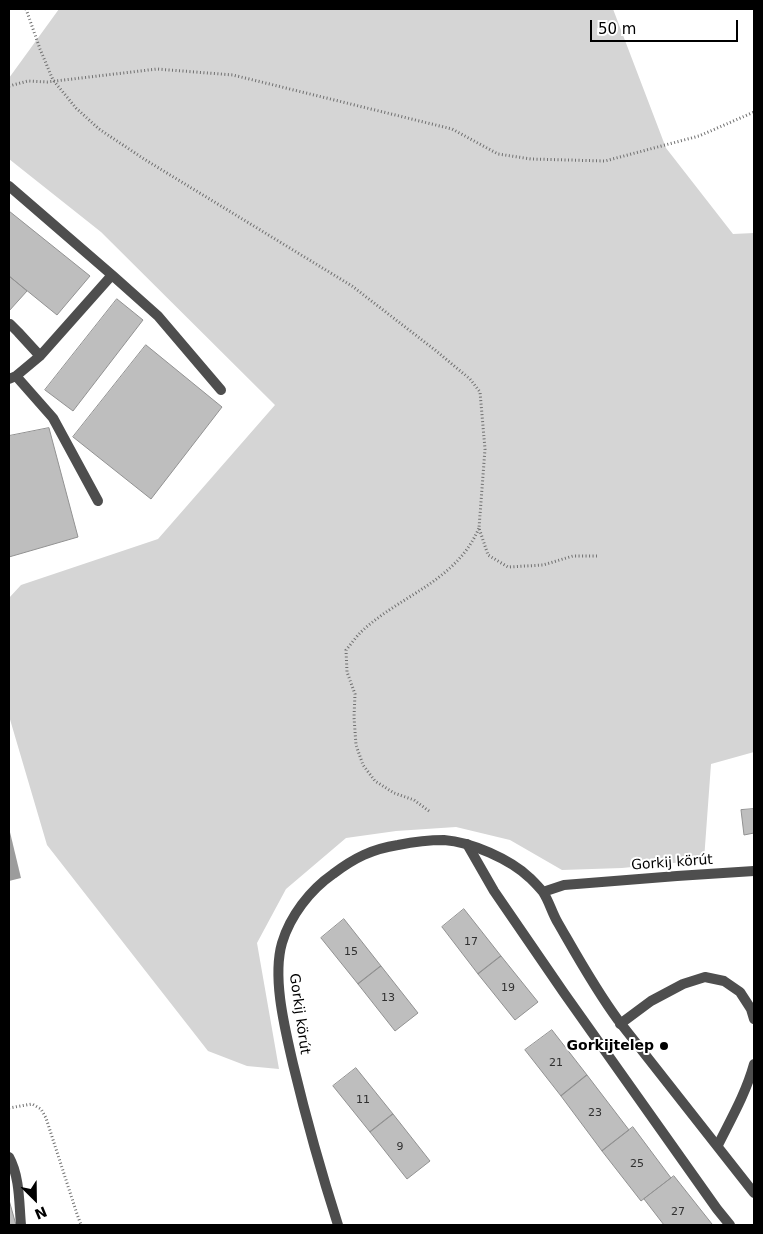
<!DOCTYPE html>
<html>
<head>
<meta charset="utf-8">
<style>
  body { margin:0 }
  #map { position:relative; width:763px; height:1234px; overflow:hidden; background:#fff; font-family:"DejaVu Sans",sans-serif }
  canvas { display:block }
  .frame { position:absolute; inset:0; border:10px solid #000; pointer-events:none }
  .north { position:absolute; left:10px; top:1174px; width:50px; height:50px; -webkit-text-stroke:4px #fff; paint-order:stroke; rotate:157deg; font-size:14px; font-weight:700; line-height:20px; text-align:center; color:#000 }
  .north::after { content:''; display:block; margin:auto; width:18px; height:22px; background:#000; clip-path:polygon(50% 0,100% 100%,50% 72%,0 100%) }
  .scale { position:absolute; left:590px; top:20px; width:148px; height:22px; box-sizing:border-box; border:2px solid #000; border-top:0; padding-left:6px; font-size:15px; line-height:18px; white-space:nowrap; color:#000; -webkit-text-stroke:4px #fff; paint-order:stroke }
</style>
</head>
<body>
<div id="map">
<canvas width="763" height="1234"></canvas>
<div class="frame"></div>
<div class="north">N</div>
<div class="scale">50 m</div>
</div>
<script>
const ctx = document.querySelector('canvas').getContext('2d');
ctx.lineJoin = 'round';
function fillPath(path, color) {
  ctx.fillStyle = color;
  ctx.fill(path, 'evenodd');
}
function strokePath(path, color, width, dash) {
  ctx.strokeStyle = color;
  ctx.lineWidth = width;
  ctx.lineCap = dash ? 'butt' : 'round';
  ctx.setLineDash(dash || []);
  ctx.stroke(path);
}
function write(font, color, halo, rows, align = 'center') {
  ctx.font = font + ' "DejaVu Sans",sans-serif';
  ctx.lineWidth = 4;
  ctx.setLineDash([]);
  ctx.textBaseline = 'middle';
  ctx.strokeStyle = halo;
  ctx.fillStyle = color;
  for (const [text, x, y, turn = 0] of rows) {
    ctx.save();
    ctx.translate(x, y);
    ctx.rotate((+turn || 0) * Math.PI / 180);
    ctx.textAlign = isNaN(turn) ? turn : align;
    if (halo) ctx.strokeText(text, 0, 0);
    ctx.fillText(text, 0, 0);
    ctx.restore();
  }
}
const green = new Path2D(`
  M59 9H613L666 148 733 234 754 233V752L711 764 704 860 622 868 562 870 510 840 456 827 396 831 346 838 286 889 257 943 279 1069 247 1066 208 1051 47 845 9 716V598L21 585 158 539 275 405 101 232 9 159V78Z`);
const water = new Path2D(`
  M9 828 21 878 9 881Z`);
const building = new Path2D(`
  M9 211 90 276 57 315 9 276Z
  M9 276 27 291 9 311Z
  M117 299 143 320 73 411 45 390Z
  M146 345 222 407 151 499 73 437Z
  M49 428 78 537 9 557V436Z
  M754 809V833L744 835 741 810Z
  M464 909 501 956 478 974 442 927Z
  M344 919 381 966 358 984 321 938Z
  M501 956 538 1002 515 1020 478 974Z
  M381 966 418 1013 395 1031 358 984Z
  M552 1030 587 1075 561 1096 525 1050Z
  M356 1068 393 1114 370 1132 333 1086Z
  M587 1075 629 1130 602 1151 561 1096Z
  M393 1114 430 1161 407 1179 370 1132Z
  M633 1127 671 1178 641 1201 602 1151Z
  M674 1176 712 1224 711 1225H664L644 1199Z
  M9 1200 16 1225H9Z`);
const path = new Path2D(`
  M26 9 40 49 53 80 76 108 99 129 144 159 352 286 435 350 470 379 480 392 485 449 479 528 488 555 508 567 543 565 573 556H597
  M9 86 28 81 47 82 157 69 233 75 452 129 498 154 531 159 605 161 699 136 754 112
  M429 811 414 800 394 793 375 781 363 765 356 745 354 717 355 694 347 672 346 650C351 644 356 637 361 632 400 595 456 582 479 528
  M9 1108 32 1104 41 1109 46 1118 77 1214 81 1225`);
const lane = new Path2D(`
  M9 186 112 275 40 356 16 376
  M112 275 158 316 221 390
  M10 324 18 332 40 356
  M9 379 16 376 53 418 98 501
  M467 844 494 891 564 993 717 1209 730 1225
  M620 1024 651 1001 683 984 705 977 724 981 740 992 751 1009 754 1019
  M718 1145C731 1119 746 1093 754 1064
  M9 1157C20 1177 19 1203 21 1225`);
const street = new Path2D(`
  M543 892 564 885 677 876 754 871
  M338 1225C321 1172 306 1118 293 1064 285 1029 272 978 282 943 290 916 310 890 333 874 354 858 372 849 398 845 413 842 429 840 444 840 471 842 510 859 530 878 534 882 539 887 543 892 549 901 552 913 558 923 577 956 595 989 618 1020L754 1193`);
const markers = [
  [664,1046,5,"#000"]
];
const numberNames = [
  ["17",471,942],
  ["15",351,952],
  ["19",508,988],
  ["13",388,998],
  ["21",556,1063],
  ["11",363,1100],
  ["23",595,1113],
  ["9",400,1147],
  ["25",637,1164],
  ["27",678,1212]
];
const streetNames = [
  ["Gorkij körút",672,863,-4],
  ["Gorkij körút",299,1014,82]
];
const poiNames = [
  ["Gorkijtelep",654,1046]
];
fillPath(green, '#d5d5d5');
fillPath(water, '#9c9c9c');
fillPath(building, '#bebebe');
strokePath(building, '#929292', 1);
strokePath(path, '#707070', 3, [1, 2.5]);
strokePath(lane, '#4e4e4e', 10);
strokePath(street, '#4e4e4e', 10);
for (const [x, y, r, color] of markers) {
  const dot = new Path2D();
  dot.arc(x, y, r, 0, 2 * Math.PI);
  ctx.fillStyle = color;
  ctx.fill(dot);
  strokePath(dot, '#fff', 2);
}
write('11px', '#303030', null, numberNames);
write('14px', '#000', '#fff', streetNames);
write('bold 14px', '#000', '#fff', poiNames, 'right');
</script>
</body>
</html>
